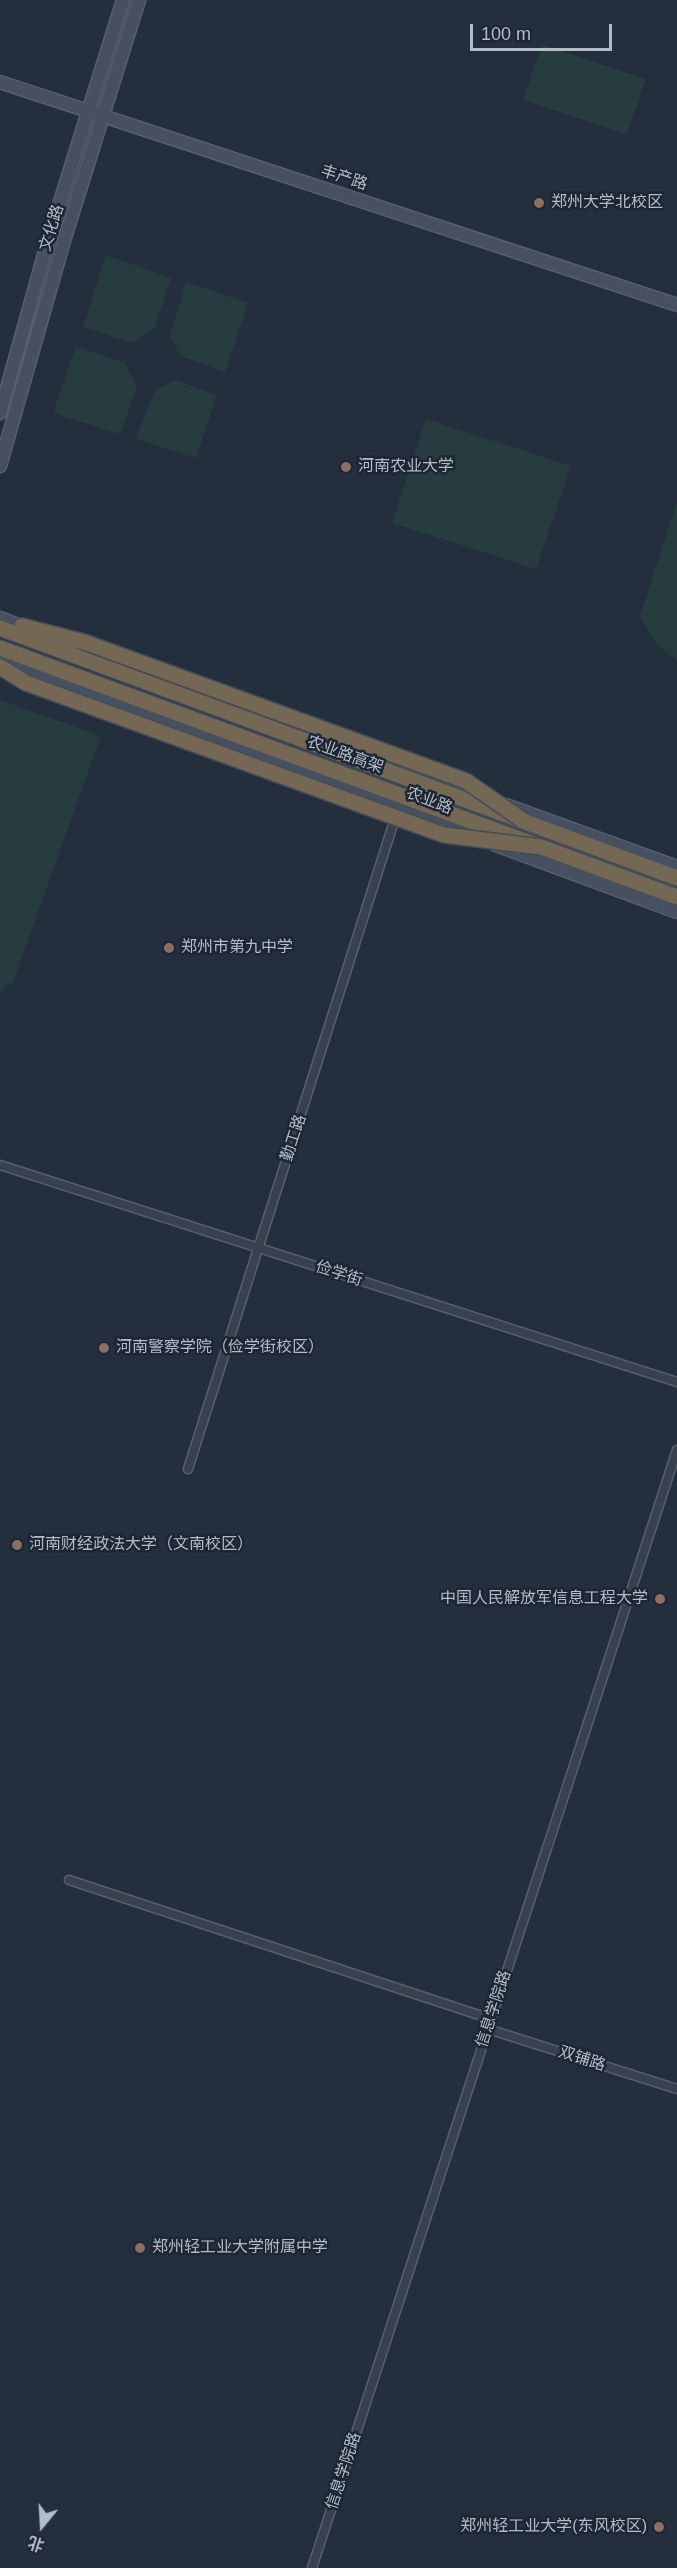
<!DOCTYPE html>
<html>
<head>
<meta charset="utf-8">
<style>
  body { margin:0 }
  #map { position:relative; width:677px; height:2568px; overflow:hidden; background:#242f3e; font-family:Helvetica,"Noto Sans SC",sans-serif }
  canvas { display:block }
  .north { position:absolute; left:12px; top:2496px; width:60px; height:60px; -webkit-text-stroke:4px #1d2633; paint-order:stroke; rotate:198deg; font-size:16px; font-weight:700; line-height:24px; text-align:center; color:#b4bcc9 }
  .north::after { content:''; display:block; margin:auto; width:21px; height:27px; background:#b4bcc9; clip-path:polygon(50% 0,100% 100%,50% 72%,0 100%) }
  .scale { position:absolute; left:470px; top:24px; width:142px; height:27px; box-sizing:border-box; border:3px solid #b4bcc9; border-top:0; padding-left:8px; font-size:18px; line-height:21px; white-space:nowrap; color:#b4bcc9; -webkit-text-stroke:4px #1d2633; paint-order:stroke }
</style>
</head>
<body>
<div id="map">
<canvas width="677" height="2568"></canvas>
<div class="north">北</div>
<div class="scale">100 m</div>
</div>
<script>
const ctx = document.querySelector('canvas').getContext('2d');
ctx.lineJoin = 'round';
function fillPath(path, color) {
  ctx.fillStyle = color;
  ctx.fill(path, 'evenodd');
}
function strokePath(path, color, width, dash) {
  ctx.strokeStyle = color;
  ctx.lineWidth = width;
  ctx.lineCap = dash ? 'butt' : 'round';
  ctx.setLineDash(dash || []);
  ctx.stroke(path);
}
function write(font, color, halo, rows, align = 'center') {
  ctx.font = font + ' Helvetica,"Noto Sans SC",sans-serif';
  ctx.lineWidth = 5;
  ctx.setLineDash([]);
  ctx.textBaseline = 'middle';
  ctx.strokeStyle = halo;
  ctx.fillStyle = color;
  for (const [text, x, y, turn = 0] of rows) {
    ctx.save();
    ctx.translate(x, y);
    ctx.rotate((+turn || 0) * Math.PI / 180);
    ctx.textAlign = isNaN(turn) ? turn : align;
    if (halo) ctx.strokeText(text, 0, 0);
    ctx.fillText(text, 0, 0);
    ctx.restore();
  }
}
const green = new Path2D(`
  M542 45 646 79 627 134 523 100Z
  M106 255 171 278 154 329 132 343 83 327Z
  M186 282 248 303 225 372 180 356 170 336Z
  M76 346 125 363 137 388 120 434 53 413Z
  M176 380 217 395 196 458 136 439 155 390Z
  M426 419 571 466 536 569 392 523Z
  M677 502V661L656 643 640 616Z
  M0 700 101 736 12 985 6 983 3 992 0 991Z`);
const street = new Path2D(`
  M0 1165 677 1382
  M188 1469 396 815
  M69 1880 491 2019
  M488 2029 677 2089
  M312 2568 677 1450`);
const secondary = new Path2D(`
  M0 82 677 305
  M0 413 49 237 123 0
  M0 466 64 241 139 0
  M0 618 28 629
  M0 659 471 835
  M132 667 481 796
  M506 805 677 867
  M496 845 677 912`);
const highway = new Path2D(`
  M22 626 84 642
  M0 628 677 878
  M0 648 677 897
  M0 667 26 683`);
const highwayBridge = new Path2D(`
  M84 642 466 781 522 820
  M26 683 444 835 541 847`);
const markers = [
  [539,203,6,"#8d6e63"],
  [346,467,6,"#8d6e63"],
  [169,948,6,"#8d6e63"],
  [104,1348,6,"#8d6e63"],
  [17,1545,6,"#8d6e63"],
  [660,1599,6,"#8d6e63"],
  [140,2248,6,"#8d6e63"],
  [659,2527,6,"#8d6e63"]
];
const streetNames = [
  ["丰产路",344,178,18],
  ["文化路",52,228,-73],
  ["农业路高架",345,755,20],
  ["农业路",429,801,21],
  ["勤工路",294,1138,-72],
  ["俭学街",339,1274,18],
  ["信息学院路",494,2009,-72],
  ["双铺路",582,2059,18],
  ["信息学院路",344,2471,-72]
];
const poiNames = [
  ["郑州大学北校区",551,203],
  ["河南农业大学",358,467],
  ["郑州市第九中学",181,948],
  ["河南警察学院（俭学街校区）",116,1348],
  ["河南财经政法大学（文南校区）",29,1545],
  ["中国人民解放军信息工程大学",648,1599,"right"],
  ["郑州轻工业大学附属中学",152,2248],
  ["郑州轻工业大学(东风校区)",647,2527,"right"]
];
fillPath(green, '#263c3f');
strokePath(street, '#565f6c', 11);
strokePath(secondary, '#565f6c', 15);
strokePath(highway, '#434c59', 18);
strokePath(street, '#38414e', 8);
strokePath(secondary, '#465061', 12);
strokePath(highway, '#746855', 15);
strokePath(highwayBridge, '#434c59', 18, []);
strokePath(highwayBridge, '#746855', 15);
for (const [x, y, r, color] of markers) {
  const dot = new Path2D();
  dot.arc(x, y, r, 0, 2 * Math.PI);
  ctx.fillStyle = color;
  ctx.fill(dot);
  strokePath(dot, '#1d2633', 2);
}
write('16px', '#b4bcc9', '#1d2633', streetNames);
write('16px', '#b4bcc9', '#1d2633', poiNames, 'left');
</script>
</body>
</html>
